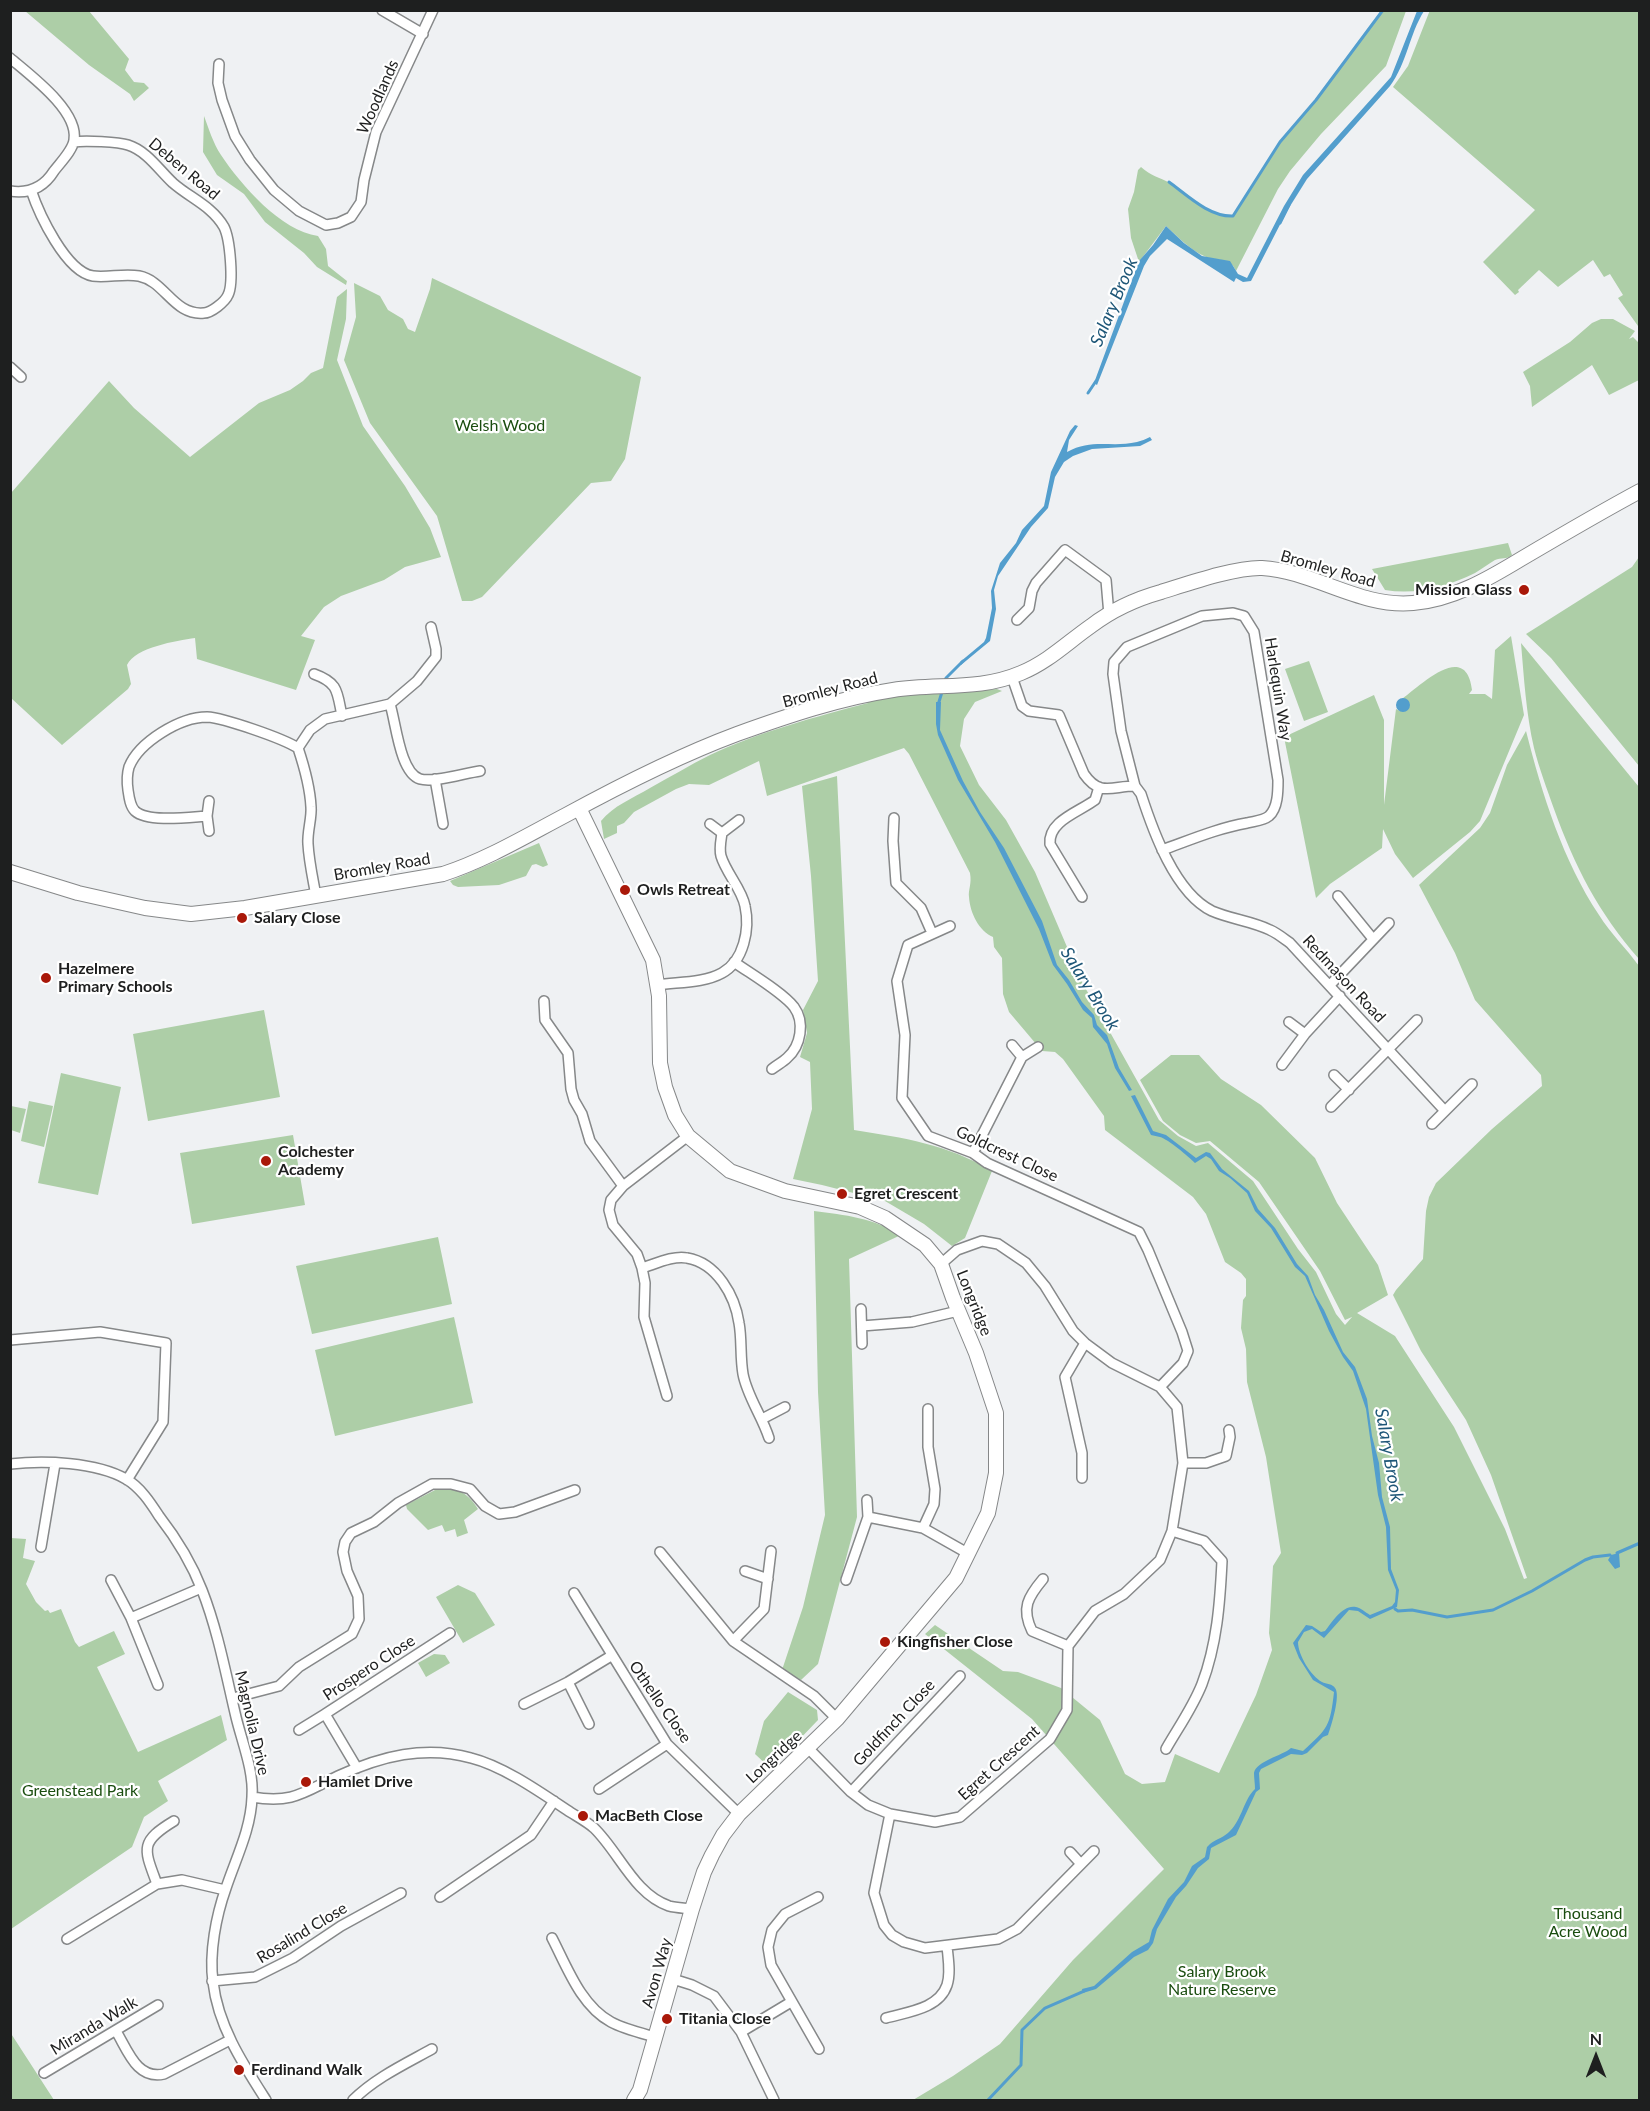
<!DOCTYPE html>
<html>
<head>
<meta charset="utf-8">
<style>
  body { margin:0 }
  #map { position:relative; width:1650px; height:2111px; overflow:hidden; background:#eff1f3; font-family:Lato,sans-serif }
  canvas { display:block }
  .frame { position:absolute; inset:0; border:12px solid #1e1f1f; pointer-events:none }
  .north { position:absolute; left:1566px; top:2027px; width:60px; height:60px; -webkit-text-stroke:4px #fff; paint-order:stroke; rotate:0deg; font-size:16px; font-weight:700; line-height:24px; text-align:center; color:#1e1f1f }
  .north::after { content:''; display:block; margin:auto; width:21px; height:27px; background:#1e1f1f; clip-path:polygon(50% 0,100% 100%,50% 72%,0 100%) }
</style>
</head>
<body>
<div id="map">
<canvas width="1650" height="2111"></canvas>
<div class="frame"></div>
<div class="north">N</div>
</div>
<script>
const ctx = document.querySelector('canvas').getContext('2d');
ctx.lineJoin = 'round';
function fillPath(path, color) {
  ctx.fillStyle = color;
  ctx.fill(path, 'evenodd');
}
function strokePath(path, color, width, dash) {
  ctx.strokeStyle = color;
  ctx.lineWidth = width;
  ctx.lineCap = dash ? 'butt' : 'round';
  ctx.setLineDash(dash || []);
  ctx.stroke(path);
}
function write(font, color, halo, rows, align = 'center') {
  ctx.font = font + ' Lato,sans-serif';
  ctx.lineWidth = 4.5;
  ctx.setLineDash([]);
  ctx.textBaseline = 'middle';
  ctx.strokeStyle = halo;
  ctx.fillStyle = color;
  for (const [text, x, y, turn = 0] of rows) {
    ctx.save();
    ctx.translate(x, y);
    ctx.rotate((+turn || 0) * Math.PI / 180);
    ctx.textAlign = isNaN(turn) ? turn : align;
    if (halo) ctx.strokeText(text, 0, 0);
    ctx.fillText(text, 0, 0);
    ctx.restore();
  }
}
const green = new Path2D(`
  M1430 10 1639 11 1638 326 1618 298 1623 295 1610 274 1604 277 1593 260 1558 287 1539 270 1518 290 1519 292 1515 295 1483 262 1535 210 1393 87 1408 66Z
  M25 11H89L129 59 125 70 134 82 144 83 149 88 134 101 130 94 89 65Z
  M1383 11H1406L1386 66 1321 134 1290 171 1278 189 1236 271C1230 256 1216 262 1204 256 1189 249 1178 237 1166 226L1139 262 1131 238 1128 209 1134 192 1138 170 1141 167C1151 176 1159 177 1170 183 1191 194 1207 217 1233 216L1280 142 1316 100Z
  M204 116C209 129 213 143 221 155 241 185 281 231 318 236L326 249 328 266 347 281 346 285 317 267 304 253 265 222 244 194 217 175 203 152Z
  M432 278 641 377 625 459 611 481 591 483 482 597 472 601H462L437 516 370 423 344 360 356 317 354 283 380 296 388 310 403 319 408 329 415 332 430 289Z
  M347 289 346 319 337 360 363 426 405 486 430 528 441 557 405 567 384 580 341 596 324 607 301 636 315 640 296 690 197 659 195 638C176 641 136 647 127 665L131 684 128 689 62 745 11 698V493L109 381 134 408 190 457 259 403 290 390 303 381 311 373 323 368 337 297Z
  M1601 319H1613L1635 331 1629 339 1633 337 1639 343V380L1609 395 1592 365 1532 407 1530 386 1523 372 1570 342 1592 323Z
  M1508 543 1512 555C1507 560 1501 557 1495 560 1488 564 1482 569 1475 573 1447 587 1416 595 1385 590L1372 569Z
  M1639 557 1640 766H1639L1551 658 1526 634 1632 567Z
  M1511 636 1524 715 1480 821 1470 832 1413 878 1395 854 1383 829 1382 848 1330 884 1316 898 1284 737 1374 695 1384 720V805L1396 709 1400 711 1405 699H1402C1421 685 1466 640 1472 690L1469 694H1485L1492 699 1495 650Z
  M1521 643 1639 787V959C1598 912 1575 867 1554 809 1547 789 1539 768 1534 748 1526 713 1524 678 1521 643Z
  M1309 661 1328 712 1304 721 1285 669Z
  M997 689 1002 691 975 702 964 719 960 746 979 785 1006 820 1035 872 1082 982 1159 1120 1178 1136 1196 1146 1208 1143 1253 1181 1298 1249 1316 1272 1336 1314 1345 1325 1352 1317 1345 1320 1320 1271 1259 1182 1210 1141 1196 1143 1180 1135 1163 1121 1140 1080 1171 1055H1199L1221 1079 1261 1105 1315 1158 1337 1203 1378 1265 1388 1295 1357 1313 1395 1336 1454 1427 1505 1529 1524 1579 1527 1578 1491 1475 1466 1420 1421 1351 1393 1295 1396 1290 1423 1259 1426 1211 1429 1197 1436 1183 1492 1129 1542 1086 1541 1075 1475 1000 1455 953 1419 885 1480 828 1490 813 1507 765 1526 731C1542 794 1563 861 1599 915 1611 934 1626 948 1639 966V2100H913L953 2076 1000 2044 1073 1960 1164 1869 1032 1719 925 1634 935 1625 1003 1671 1018 1672 1061 1688 1100 1720 1125 1774 1142 1784 1165 1782 1175 1754 1219 1773 1256 1695 1272 1650 1269 1633 1273 1566 1281 1553 1266 1457 1247 1382 1246 1349 1241 1328 1243 1300 1246 1296V1279L1241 1273 1225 1262 1206 1214 1193 1197 1105 1130 1104 1116 1063 1059 1055 1052 1042 1051 1009 1012 1003 994 1002 958 994 947 993 937C979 931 970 913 969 897 968 890 972 884 970 873L909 754 904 748 767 796 759 761 709 785 689 784 676 789 634 812 624 823 617 826V833L604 839 601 821C613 806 633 798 650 788 670 777 690 765 710 755 756 733 818 716 868 703L862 696Z
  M837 776 854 1130C904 1138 947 1144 992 1171L965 1238 952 1246 924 1224 885 1201 822 1185 793 1179 812 1109 810 1062 800 1057 807 1033 803 1010 818 981 811 876 802 786Z
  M539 843 548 865 543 867 536 864 532 865 526 876 499 885 458 887 453 885 450 881Z
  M264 1010 280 1097 148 1121 133 1034Z
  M61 1073 121 1087 98 1195 38 1183Z
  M29 1101 53 1106 44 1147 21 1141Z
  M11 1106 26 1109 20 1133 11 1130Z
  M293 1135 305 1205 192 1224 180 1153Z
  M814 1211C845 1215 874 1218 901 1235L849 1259 857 1517 818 1664 801 1680 782 1670 803 1607 825 1515 818 1392Z
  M438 1237 452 1304 312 1334 296 1266Z
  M454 1317 473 1403 335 1436 315 1350Z
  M435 1490C457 1488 466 1490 478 1509L464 1520 468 1533 457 1537 455 1529 445 1532 442 1525 428 1530 407 1509 406 1505Z
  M11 1538 26 1539 23 1558 35 1561 26 1584 36 1602 45 1611 48 1610 50 1613 61 1609 75 1642 79 1647 114 1631 125 1654 97 1667 138 1752 221 1715 227 1740 158 1781 168 1801 144 1817 132 1847 11 1929Z
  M458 1585 475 1593 495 1625 463 1643 436 1597Z
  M434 1654 445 1655 450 1663 426 1677 418 1663Z
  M788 1692 817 1710 818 1720 771 1769 755 1754 764 1721Z
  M10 2032 54 2100H11Z`);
const water = new Path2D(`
  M1417 11H1424C1409 35 1407 63 1390 86L1307 179 1287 211 1251 281 1243 282 1236 278 1234 282 1167 239 1150 256 1144 266 1097 385 1094 383 1139 261 1153 245 1166 226 1184 243 1202 256 1230 261 1238 274 1247 278 1284 206 1303 175 1391 77Z
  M1075 425 1078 426 1069 440 1067 452C1092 438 1111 448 1137 442 1141 441 1146 439 1150 437L1152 440 1140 446 1092 449 1073 456 1064 462 1055 477 1048 508 1031 527 998 576 994 590 996 609 990 641 961 665 960 662 984 642 986 638 992 608 991 591 1000 563 1016 543 1022 530 1044 506 1051 472 1070 431Z
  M1396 705a7 7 0 1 1 14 0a7 7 0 1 1-14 0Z
  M936 702H941L940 730 963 781 980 812 1004 848 1042 921 1057 965 1069 980 1082 1002 1094 1015 1097 1025 1107 1035 1119 1068 1132 1090 1129 1091 1115 1068 1107 1044 1093 1027 1092 1018 1083 1010 1067 984 1053 965 1039 929 995 842 958 780 938 735 936 724Z
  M1135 1095 1153 1131 1166 1135 1196 1158 1206 1152 1210 1153 1222 1169 1249 1191 1258 1209 1275 1228 1297 1264 1308 1276 1315 1295 1324 1310 1343 1352 1355 1367 1367 1399 1372 1436 1379 1463 1382 1497 1390 1527 1391 1569 1399 1590 1397 1607 1370 1619 1358 1611 1349 1610 1324 1638 1312 1629 1304 1632 1298 1642C1298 1655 1311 1676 1322 1682 1326 1684 1333 1684 1335 1688 1341 1695 1331 1727 1328 1735L1323 1737 1307 1753 1302 1755 1291 1754 1261 1769 1259 1773 1260 1789 1256 1792 1236 1835 1211 1848 1209 1859 1198 1868 1186 1886 1176 1897 1157 1929 1153 1943 1148 1950 1134 1957 1096 1989 1083 1993 1082 1989 1094 1986 1132 1952 1149 1942 1152 1930 1168 1899 1184 1882 1192 1866 1205 1857 1207 1847 1210 1844C1216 1839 1225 1837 1230 1831 1242 1819 1244 1799 1255 1789 1255 1784 1254 1778 1254 1773 1256 1761 1282 1756 1291 1748L1303 1751C1328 1728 1330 1727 1334 1692L1313 1680 1299 1658 1293 1643 1306 1625 1312 1626 1321 1632 1325 1631C1332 1622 1343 1604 1356 1607 1361 1608 1365 1612 1370 1615L1392 1606 1395 1602 1396 1590 1388 1570 1386 1527 1378 1495 1366 1409 1353 1371 1343 1357 1329 1331 1305 1276 1295 1267 1271 1228 1255 1211 1247 1193 1230 1178 1219 1171 1211 1159 1206 1156 1195 1163C1189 1157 1168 1139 1160 1137 1157 1136 1154 1136 1151 1135L1131 1096Z
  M1619 1553 1620 1567 1615 1569 1608 1560 1611 1555Z`);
const stream = new Path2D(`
  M1169 182C1187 195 1209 217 1233 216L1280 142 1316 100 1383 10
  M1280 223 1289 205
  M1088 393 1096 381
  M944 683 946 678 963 661
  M938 705 942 692
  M1617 1553 1640 1543
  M1395 1609 1398 1611 1412 1610 1447 1617 1493 1610 1532 1591 1585 1560 1593 1557 1610 1555
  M988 2100 1021 2065 1022 2030 1045 2008 1084 1991`);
const street = new Path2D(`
  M382 10 423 34
  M10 58C30 75 79 111 74 140 73 150 60 163 54 171 44 187 29 194 10 191
  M219 64 218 83 222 100 235 136 250 160 274 190 299 211 326 225 338 223 351 217 361 202 364 180 376 132 433 10
  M31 190C39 214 66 272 93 276 108 278 124 273 139 276 165 281 174 316 204 313 211 313 225 302 228 295 234 283 230 239 224 227 212 206 190 198 173 183 159 170 147 151 128 145 119 142 84 140 74 142
  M10 367 21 377
  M1017 620 1029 608 1032 591 1036 583 1065 550 1106 580 1109 615
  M314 674C339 683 337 692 342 716
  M1012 677 1022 706 1029 711 1059 715 1084 774C1100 797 1112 786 1135 786L1141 794C1153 831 1175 893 1212 911 1230 919 1252 921 1270 930 1277 933 1283 938 1290 943L1445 1111 1472 1084
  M390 704C396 723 400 773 420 779 434 783 465 773 480 771
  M298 748 310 730 325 719 390 704 417 681 436 657V649L431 627
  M435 779 443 824
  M1135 786 1121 731 1113 674 1114 662 1127 647 1202 616 1233 613 1244 616 1254 632 1278 780C1278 791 1278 808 1269 816 1263 821 1254 821 1247 823 1218 828 1190 840 1162 850
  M209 801 207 816C191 817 148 823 135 811 130 806 129 797 128 790 127 783 127 774 129 767 139 742 180 717 207 717 224 718 282 738 298 748 304 766 310 787 311 807 312 818 307 832 308 844 309 862 313 879 316 896
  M207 816 209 831
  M894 818 893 841 896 883 921 908 932 933
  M710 824 722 833
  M1338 896 1373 939
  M1082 897 1050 844C1048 821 1079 812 1095 800L1099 787
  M950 926 908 945 897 981 905 1035 902 1098 928 1136 973 1153 987 1163 1139 1232 1148 1250 1182 1332 1188 1351 1183 1363 1160 1387
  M734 962C751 974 782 992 794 1007 805 1022 801 1046 787 1058 783 1062 777 1065 772 1069
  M658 985C678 982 704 983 722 973 744 961 750 929 745 906 742 889 726 873 721 856 719 849 721 840 722 833L739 820
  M1330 985 1389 923
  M544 1001 545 1020 568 1053 571 1089 574 1100 582 1114 590 1141 623 1186
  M1289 1022 1305 1034
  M1012 1045 1022 1057 1038 1047
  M1282 1065 1305 1034 1340 996
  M1334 1075 1349 1090
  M1331 1107 1417 1020
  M1432 1124 1445 1111
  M973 1153 1022 1057
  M642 1268C655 1264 674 1255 687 1258 717 1263 735 1296 739 1323 742 1339 740 1357 743 1374 747 1396 762 1416 769 1438
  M861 1309 862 1344
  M862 1326 912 1322 958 1311
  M10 1340 100 1332 166 1343 163 1422 127 1480
  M667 1396 644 1317 645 1283 642 1268 637 1254 613 1225 609 1210 611 1200 623 1186 688 1136
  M762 1419 785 1407
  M1183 1463H1206L1226 1456 1230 1437 1229 1430
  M10 1464C44 1460 96 1462 126 1479 140 1487 150 1502 159 1516 176 1538 192 1564 202 1590 218 1631 226 1675 236 1717 242 1742 254 1771 252 1797 251 1829 236 1858 226 1888 216 1916 209 1953 213 1982 218 2026 243 2064 266 2100
  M1082 1478V1453L1065 1377 1085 1343
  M867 1500 868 1517
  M923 1528 934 1504 935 1489 928 1447V1409
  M41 1547 55 1464
  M660 1552 733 1641 814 1696 837 1719
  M745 1571 768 1579
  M1043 1579C1028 1597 1021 1608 1032 1631L1068 1646
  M111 1580 131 1618 158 1685
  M846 1580 868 1517 923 1528 969 1554
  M574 1593 667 1744 739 1814
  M131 1618 201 1588
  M733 1641 764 1609 771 1551
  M568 1682 589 1724
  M233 1698 279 1686 299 1667 352 1634 359 1619 358 1596 347 1571 343 1552 345 1542 351 1533 374 1522 398 1503 432 1484H451L470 1489 485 1506 499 1514 515 1512 575 1490
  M524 1704 568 1682 611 1656
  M299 1730 325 1714
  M808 1748 851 1792 868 1805 890 1814 935 1822 960 1817 1050 1739 1067 1710 1068 1646 1095 1611 1124 1594 1160 1560 1172 1531 1183 1463 1177 1407 1160 1387 1112 1363 1085 1343 1073 1331 1045 1286 1026 1263 998 1244 982 1241 957 1250 941 1264
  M1166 1749C1178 1728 1193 1707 1202 1684 1217 1644 1220 1603 1222 1561L1204 1541 1172 1531
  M357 1768 325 1714 450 1633
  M599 1789 667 1744
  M851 1792 960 1676
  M252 1797C293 1804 304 1792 338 1776 381 1756 425 1745 471 1758 503 1766 540 1792 567 1810 576 1816 586 1821 594 1828 619 1852 634 1894 669 1906 676 1908 685 1908 692 1909
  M890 1814 874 1893 884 1925 892 1935 904 1942 925 1948 998 1939 1017 1929 1094 1851
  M1070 1852 1081 1864
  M157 1884C144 1849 139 1842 174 1821
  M440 1897 531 1835 554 1801
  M818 1897 785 1914 772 1930 768 1947 771 1965 819 2049
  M552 1938C567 1967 581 2006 611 2022 624 2029 641 2033 655 2037
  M67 1939 157 1884 182 1880 225 1890
  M673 1979 692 1985 714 1996 741 2032 774 2100
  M212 1981 255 1977 293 1958 341 1926 401 1893
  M886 2018C907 2012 939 2009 947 1985 951 1973 948 1958 947 1946
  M116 2031C128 2051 137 2080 164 2074L230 2040
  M741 2032 791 2002
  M44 2073 158 2005
  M353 2100C375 2078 405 2064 432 2049`);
const secondary = new Path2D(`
  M579 808 653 960 659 996 660 1063 665 1087 675 1115 688 1136 730 1171 785 1191 860 1207 885 1218 925 1245 941 1264 953 1298 976 1353 996 1413V1473L988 1513 956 1578 837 1719 739 1814 723 1835 712 1855 704 1872 692 1909 640 2090 634 2100
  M10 872 78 893 145 908 191 914 245 908 443 874C486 860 526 836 566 815 621 785 678 756 737 734 787 716 840 698 893 690 937 683 979 691 1021 673 1048 662 1068 642 1091 626 1112 610 1136 599 1161 592 1187 584 1236 567 1262 568 1314 571 1360 608 1413 603 1452 600 1488 579 1521 559 1560 536 1599 513 1640 491`);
const markers = [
  [1524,590,6,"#a91809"],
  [625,890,6,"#a91809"],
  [242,918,6,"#a91809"],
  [46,978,6,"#a91809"],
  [266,1161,6,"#a91809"],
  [842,1194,6,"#a91809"],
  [885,1642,6,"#a91809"],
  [306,1782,6,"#a91809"],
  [583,1816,6,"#a91809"],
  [667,2019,6,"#a91809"],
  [239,2070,6,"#a91809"]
];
const streetNames = [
  ["Woodlands",378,97,-66],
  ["Deben Road",184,169,40],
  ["Bromley Road",1328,569,16],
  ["Harlequin Way",1278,689,81],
  ["Bromley Road",830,690,-15],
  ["Bromley Road",382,867,-10],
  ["Redmason Road",1344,979,47],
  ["Goldcrest Close",1007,1154,25],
  ["Longridge",974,1303,68],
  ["Prospero Close",369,1668,-33],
  ["Othello Close",660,1702,55],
  ["Magnolia Drive",252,1723,77],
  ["Goldfinch Close",894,1723,-47],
  ["Longridge",774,1757,-43],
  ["Egret Crescent",999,1763,-42],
  ["Rosalind Close",302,1933,-31],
  ["Avon Way",657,1973,-74],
  ["Miranda Walk",94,2026,-31]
];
const parkNames = [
  ["Welsh Wood",500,426],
  ["Greenstead Park",80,1791],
  ["Thousand",1588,1914],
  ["Acre Wood",1588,1932],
  ["Salary Brook",1222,1972],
  ["Nature Reserve",1222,1990]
];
const poiNames = [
  ["Mission Glass",1512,590,"right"],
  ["Owls Retreat",637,890],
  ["Salary Close",254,918],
  ["Hazelmere",58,969],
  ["Primary Schools",58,987],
  ["Colchester",278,1152],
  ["Academy",278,1170],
  ["Egret Crescent",854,1194],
  ["Kingfisher Close",897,1642],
  ["Hamlet Drive",318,1782],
  ["MacBeth Close",595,1816],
  ["Titania Close",679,2019],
  ["Ferdinand Walk",251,2070]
];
const waterNames = [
  ["Salary Brook",1114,302,-67],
  ["Salary Brook",1090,989,58],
  ["Salary Brook",1389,1455,80]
];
fillPath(green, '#adcea7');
fillPath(water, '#539ecd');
strokePath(stream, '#539ecd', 3);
strokePath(street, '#868889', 12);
strokePath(secondary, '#868889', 16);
strokePath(street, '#fff', 9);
strokePath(secondary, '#fff', 14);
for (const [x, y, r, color] of markers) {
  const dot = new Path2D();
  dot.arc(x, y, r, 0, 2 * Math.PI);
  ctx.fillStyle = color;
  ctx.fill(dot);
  strokePath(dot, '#fff', 2);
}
write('16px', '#1e1f1f', '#fff', streetNames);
write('16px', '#1a4d0f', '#fff', parkNames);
write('bold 16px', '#1e1f1f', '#fff', poiNames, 'left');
write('italic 18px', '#1f5778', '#fff', waterNames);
</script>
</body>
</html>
